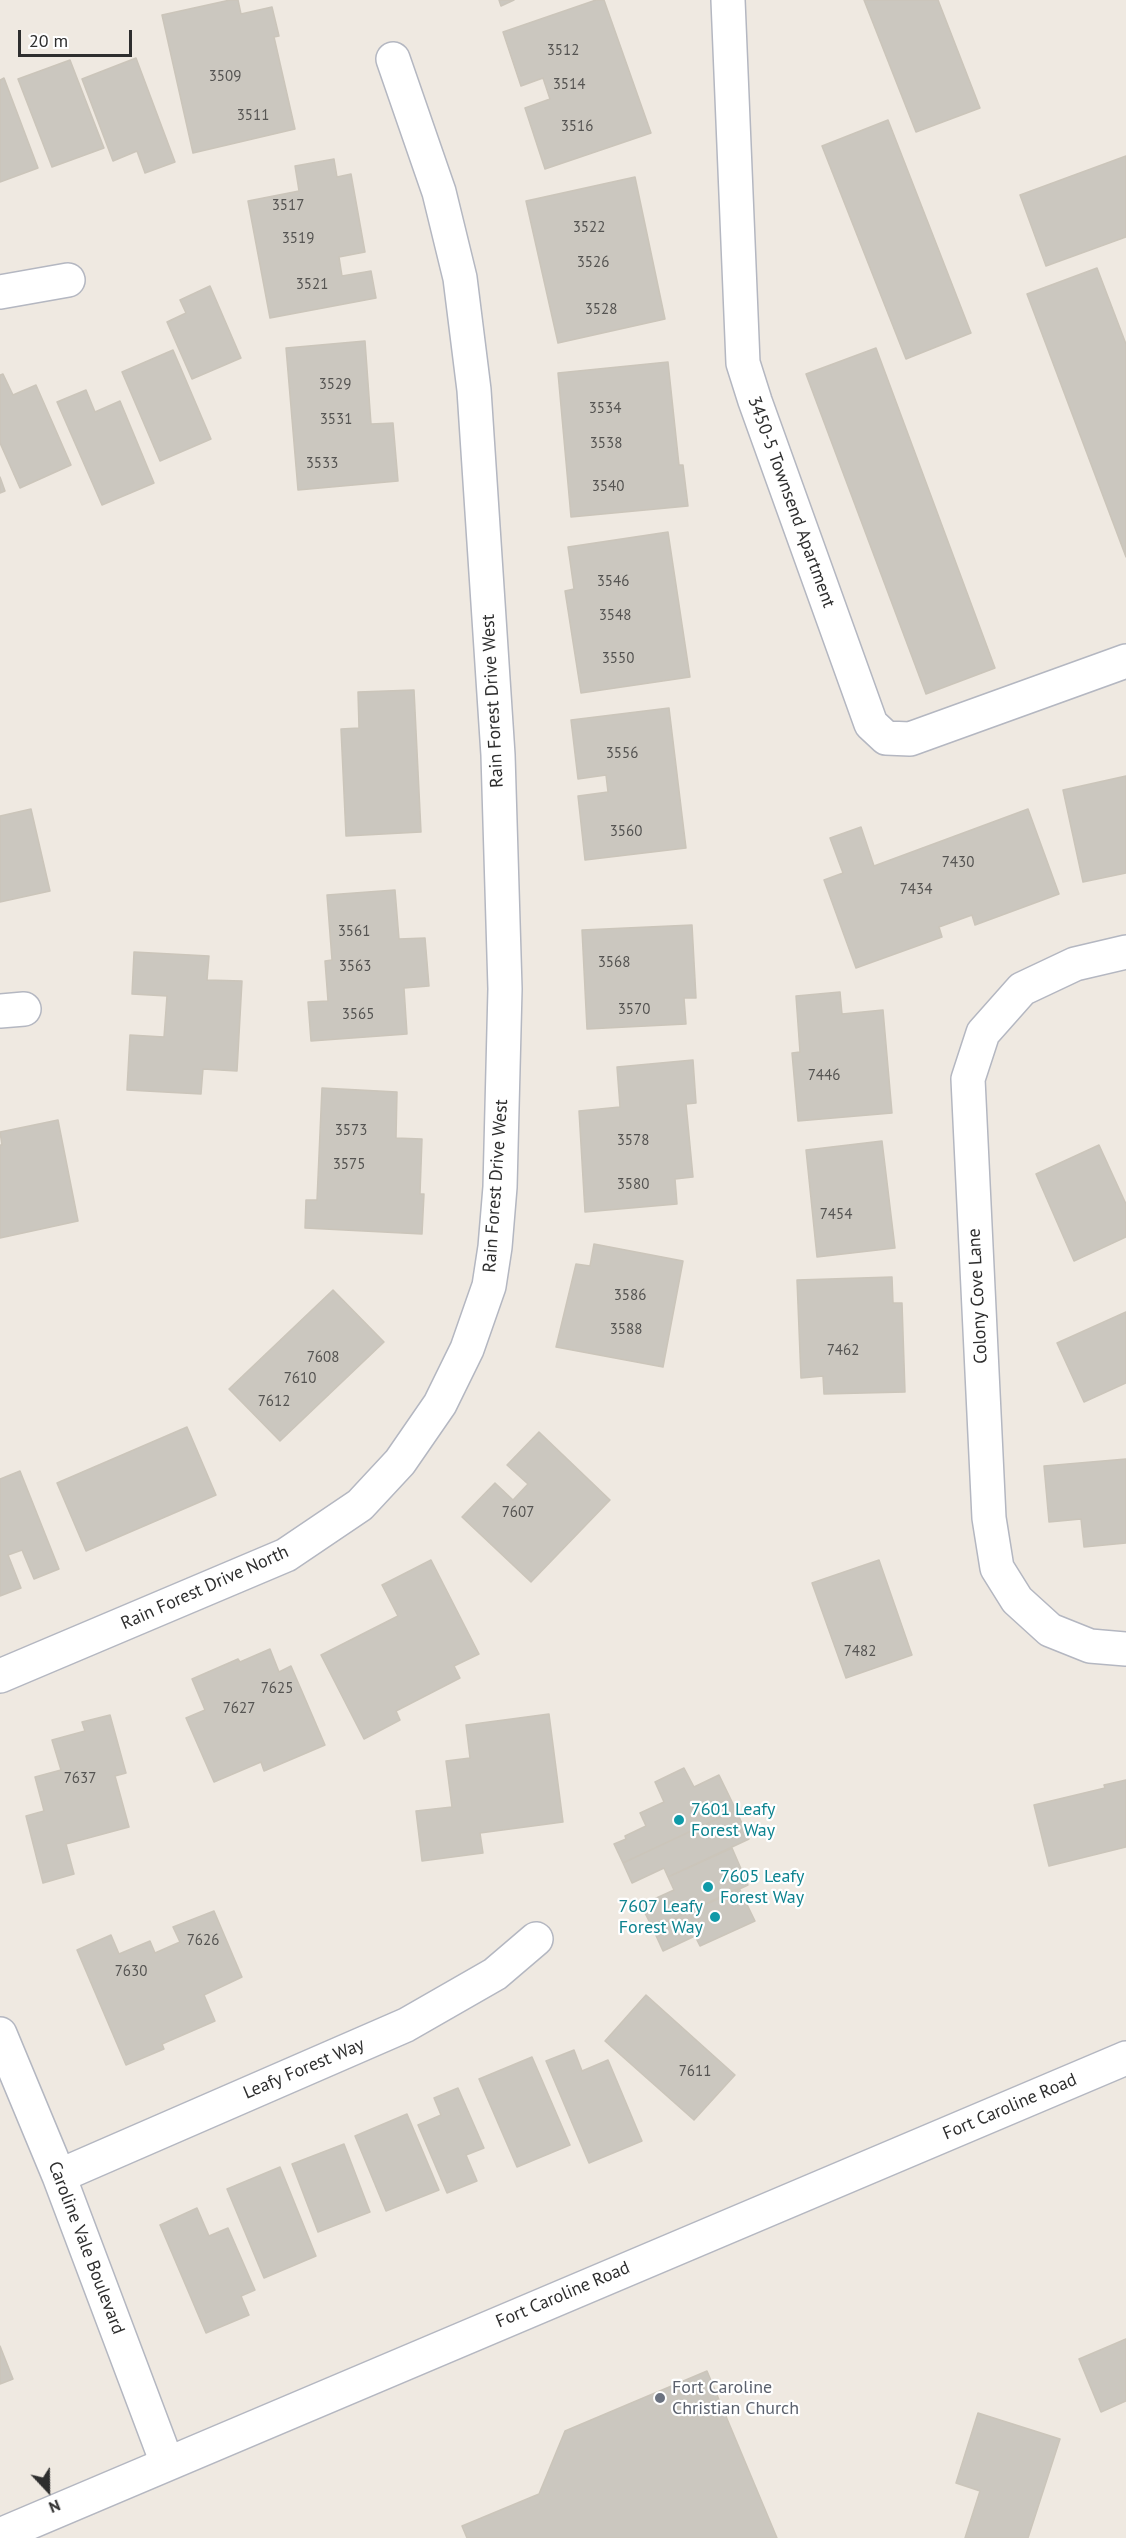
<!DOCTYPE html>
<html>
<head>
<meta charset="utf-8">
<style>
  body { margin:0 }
  #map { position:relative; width:1126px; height:2538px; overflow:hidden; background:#efe9e1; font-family:"PT Sans",sans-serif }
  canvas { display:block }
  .north { position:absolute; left:18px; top:2460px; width:60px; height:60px; -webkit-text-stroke:4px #fff; paint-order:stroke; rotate:158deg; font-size:16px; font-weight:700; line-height:24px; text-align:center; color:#2e2e2e }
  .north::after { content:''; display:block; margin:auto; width:21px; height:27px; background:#2e2e2e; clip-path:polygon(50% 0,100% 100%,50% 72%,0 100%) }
  .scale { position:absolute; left:18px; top:30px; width:114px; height:27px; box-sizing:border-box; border:3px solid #2e2e2e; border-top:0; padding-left:8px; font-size:18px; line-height:21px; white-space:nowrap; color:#2e2e2e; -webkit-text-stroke:4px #fff; paint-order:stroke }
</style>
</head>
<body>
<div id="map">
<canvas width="1126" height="2538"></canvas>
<div class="north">N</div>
<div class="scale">20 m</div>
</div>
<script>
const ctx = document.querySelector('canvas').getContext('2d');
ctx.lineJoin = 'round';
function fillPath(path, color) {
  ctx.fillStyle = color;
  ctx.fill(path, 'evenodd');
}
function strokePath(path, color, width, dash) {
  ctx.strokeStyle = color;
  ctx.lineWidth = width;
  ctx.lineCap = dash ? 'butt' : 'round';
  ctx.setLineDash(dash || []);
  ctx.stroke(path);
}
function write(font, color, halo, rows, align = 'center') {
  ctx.font = font + ' "PT Sans",sans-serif';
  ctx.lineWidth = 4.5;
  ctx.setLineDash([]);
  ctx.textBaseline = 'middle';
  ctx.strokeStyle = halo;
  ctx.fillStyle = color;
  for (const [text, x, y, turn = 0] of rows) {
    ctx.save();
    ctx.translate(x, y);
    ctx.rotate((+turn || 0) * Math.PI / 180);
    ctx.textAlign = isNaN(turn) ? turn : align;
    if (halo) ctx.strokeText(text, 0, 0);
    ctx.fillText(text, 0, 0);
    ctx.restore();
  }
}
const building = new Path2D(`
  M230 0H238L241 14 272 7 279 36 274 37 295 129 193 153 162 15Z
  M499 0H514L501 6Z
  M596 0H604L651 133 545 169 525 108 550 99 543 78 521 86 503 32Z
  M864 0H938L980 108 916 132Z
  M136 58 175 162 145 173 137 151 113 161 82 79Z
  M70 60 104 148 52 167 18 79Z
  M4 78 38 168 0 182V80Z
  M888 120 971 333 906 359 822 146Z
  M1126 156V237L1046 266 1020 195Z
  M334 159 337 177 351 174 365 252 339 257 342 276 371 271 376 298 270 318 248 201 299 191 295 166Z
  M635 177 665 319 558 343 526 201Z
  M1097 268 1126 344V557L1027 294Z
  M210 286 241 358 192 379 167 322 186 313 180 300Z
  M365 341 371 424 393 423 398 481 298 490 286 348Z
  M876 348 995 668 926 694 806 374Z
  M173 350 211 439 160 461 122 372Z
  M668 362 679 465H683L688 506 571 517 558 373Z
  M3 374 13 395 36 385 71 465 20 488 0 443V375Z
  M86 390 95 412 120 401 154 483 102 505 57 402Z
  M0 477 5 491 0 493Z
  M668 532 690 677 581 693 565 591 574 589 568 547Z
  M414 690 421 832 346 836 341 729 359 728 358 692Z
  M669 708 686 848 585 860 578 796 608 792 606 775 578 779 571 720Z
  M1126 776V873L1083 882 1063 790Z
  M31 809 50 891 0 902V816Z
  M1028 809 1059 894 975 925 972 915 939 927 942 937 856 968 824 880 843 873 830 838 861 827 874 866Z
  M395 890 399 939 425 938 429 986 404 988 407 1034 311 1041 308 1002 328 1001 325 961 332 960 327 895Z
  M692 925 696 998H684L686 1024 587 1029 582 930Z
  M134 952 209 956 207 980 242 981 237 1071 203 1069 201 1094 127 1090 130 1035 164 1037 167 996 132 994Z
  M840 992 842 1014 883 1010 892 1113 798 1121 792 1053 800 1052 796 996Z
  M693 1060 696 1103 686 1104 693 1177 675 1179 677 1204 585 1212 579 1111 620 1107 617 1067Z
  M322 1088 397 1092 396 1138 422 1139 420 1194H424L422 1234 305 1228 306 1200H317Z
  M58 1120 78 1221 0 1238V1145H2L0 1132Z
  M882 1141 895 1248 817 1257 806 1150Z
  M1099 1145 1126 1204V1237L1074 1261 1036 1174Z
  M594 1244 683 1261 663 1367 556 1347 576 1264 590 1266Z
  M892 1277 893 1303H902L905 1392 824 1394 823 1376 801 1378 797 1280Z
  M333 1290 384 1342 280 1441 229 1389Z
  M1126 1312V1383L1084 1402 1057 1343Z
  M187 1427 216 1495 86 1551 57 1483Z
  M539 1432 610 1500 531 1582 462 1517 495 1483 513 1500 528 1484 507 1465Z
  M1126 1459V1543L1084 1547 1081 1519 1049 1522 1044 1466Z
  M20 1471 59 1569 34 1579 22 1550 8 1555 21 1588 0 1596V1479Z
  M431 1560 479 1654 454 1666 460 1678 396 1711 400 1720 364 1739 321 1655 398 1616 382 1585Z
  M879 1560 912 1655 846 1678 812 1583Z
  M270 1649 279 1672 291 1666 325 1745 264 1771 261 1762 214 1782 186 1718 205 1710 192 1679 238 1659 240 1662Z
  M549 1714 563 1822 480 1833 483 1853 422 1861 416 1811 452 1807 446 1761 470 1758 466 1725Z
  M110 1715 126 1773 115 1776 129 1827 66 1844 74 1874 43 1883 26 1816 44 1811 35 1777 61 1770 52 1740 85 1731 82 1722Z
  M684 1768 694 1787 719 1775 736 1810 623 1863 614 1844 626 1839 625 1836 646 1826 640 1813 664 1802 655 1782Z
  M1126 1780V1847L1049 1866 1034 1805 1105 1788 1104 1785Z
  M736 1810 749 1839 668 1877 664 1868 632 1883 623 1863Z
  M732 1848 748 1885 653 1929 641 1905 674 1890 668 1877Z
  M739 1888 755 1921 700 1946 695 1936 663 1951 653 1929Z
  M214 1911 242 1977 204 1995 215 2021 162 2044 164 2049 126 2065 77 1950 111 1935 119 1954 150 1941 155 1953 180 1942 173 1927Z
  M646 1995 735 2075 694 2120 605 2041Z
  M574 2050 582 2071 608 2060 642 2141 589 2163 546 2061Z
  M532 2057 570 2145 517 2167 479 2079Z
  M458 2088 484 2148 466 2155 477 2181 447 2193 418 2125 441 2115 434 2098Z
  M407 2114 439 2190 386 2211 355 2136Z
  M344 2144 370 2212 318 2232 292 2164Z
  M280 2167 316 2256 264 2278 227 2189Z
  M197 2208 209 2236 228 2228 255 2290 241 2296 249 2315 206 2333 160 2225Z
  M1126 2339V2401L1101 2412 1079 2359Z
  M0 2346 13 2379 0 2384Z
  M707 2371 777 2538H467L462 2526 539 2494 565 2431Z
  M978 2413 1060 2439 1028 2538H965L980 2491 956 2483Z`);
const minor = new Path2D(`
  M728 0 743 363 755 401 871 724 886 738 910 739 1126 661
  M0 292 68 280
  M1126 952 1075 964 1022 989 983 1033 968 1079 989 1518 997 1568 1017 1600 1050 1630 1090 1646 1126 1649
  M0 1011 24 1009
  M0 1676 286 1555 360 1505 400 1462 440 1404 467 1349 489 1286 495 1247 500 1187 505 989 498 755 474 390 460 278 439 192 393 59
  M0 2034 59 2176 167 2463
  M59 2176 406 2025 495 1974 536 1939`);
const tertiary = new Path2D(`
  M0 2535 1126 2058`);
const markers = [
  [679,1820,6,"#0f9aa8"],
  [708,1887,6,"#0f9aa8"],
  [715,1917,6,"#0f9aa8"],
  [660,2398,6,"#6b7280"]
];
const numberNames = [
  ["3512",563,51],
  ["3509",225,77],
  ["3514",569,85],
  ["3511",253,116],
  ["3516",577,127],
  ["3517",288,206],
  ["3522",589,228],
  ["3519",298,239],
  ["3526",593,263],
  ["3521",312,285],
  ["3528",601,310],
  ["3529",335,385],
  ["3534",605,409],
  ["3531",336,420],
  ["3538",606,444],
  ["3533",322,464],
  ["3540",608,487],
  ["3546",613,582],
  ["3548",615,616],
  ["3550",618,659],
  ["3556",622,754],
  ["3560",626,832],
  ["7430",958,863],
  ["7434",916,890],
  ["3561",354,932],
  ["3568",614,963],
  ["3563",355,967],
  ["3570",634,1010],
  ["3565",358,1015],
  ["7446",824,1076],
  ["3573",351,1131],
  ["3578",633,1141],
  ["3575",349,1165],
  ["3580",633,1185],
  ["7454",836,1215],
  ["3586",630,1296],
  ["3588",626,1330],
  ["7462",843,1351],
  ["7608",323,1358],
  ["7610",300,1379],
  ["7612",274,1402],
  ["7607",518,1513],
  ["7482",860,1652],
  ["7625",277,1689],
  ["7627",239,1709],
  ["7637",80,1779],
  ["7626",203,1941],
  ["7630",131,1972],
  ["7611",695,2072]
];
const streetNames = [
  ["3450-5 Townsend Apartment",791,502,70],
  ["Rain Forest Drive West",493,701,-93],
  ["Rain Forest Drive West",496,1186,-86],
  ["Colony Cove Lane",978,1296,-93],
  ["Rain Forest Drive North",205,1588,-24],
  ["Leafy Forest Way",304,2069,-23],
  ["Fort Caroline Road",1010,2107,-23],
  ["Caroline Vale Boulevard",86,2248,69],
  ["Fort Caroline Road",563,2295,-23]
];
const cultureNames = [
  ["7601 Leafy",691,1810],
  ["Forest Way",691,1831],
  ["7605 Leafy",720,1877],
  ["Forest Way",720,1898],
  ["7607 Leafy",703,1907,"right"],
  ["Forest Way",703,1928,"right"]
];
const worshipNames = [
  ["Fort Caroline",672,2388],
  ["Christian Church",672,2409]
];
fillPath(building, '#cbc7bf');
strokePath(building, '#cbc5ba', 1.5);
strokePath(minor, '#b4b7c1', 36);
strokePath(tertiary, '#b4b7c1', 36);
strokePath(minor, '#fff', 33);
strokePath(tertiary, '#fff', 33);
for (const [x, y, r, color] of markers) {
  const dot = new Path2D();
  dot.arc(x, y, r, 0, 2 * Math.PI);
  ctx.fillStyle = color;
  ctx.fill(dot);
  strokePath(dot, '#fff', 2);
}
write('15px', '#555452', null, numberNames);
write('18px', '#2e2e2e', '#fff', streetNames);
write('18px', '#0d838f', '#fff', cultureNames, 'left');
write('18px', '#5b616d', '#fff', worshipNames, 'left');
</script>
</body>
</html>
